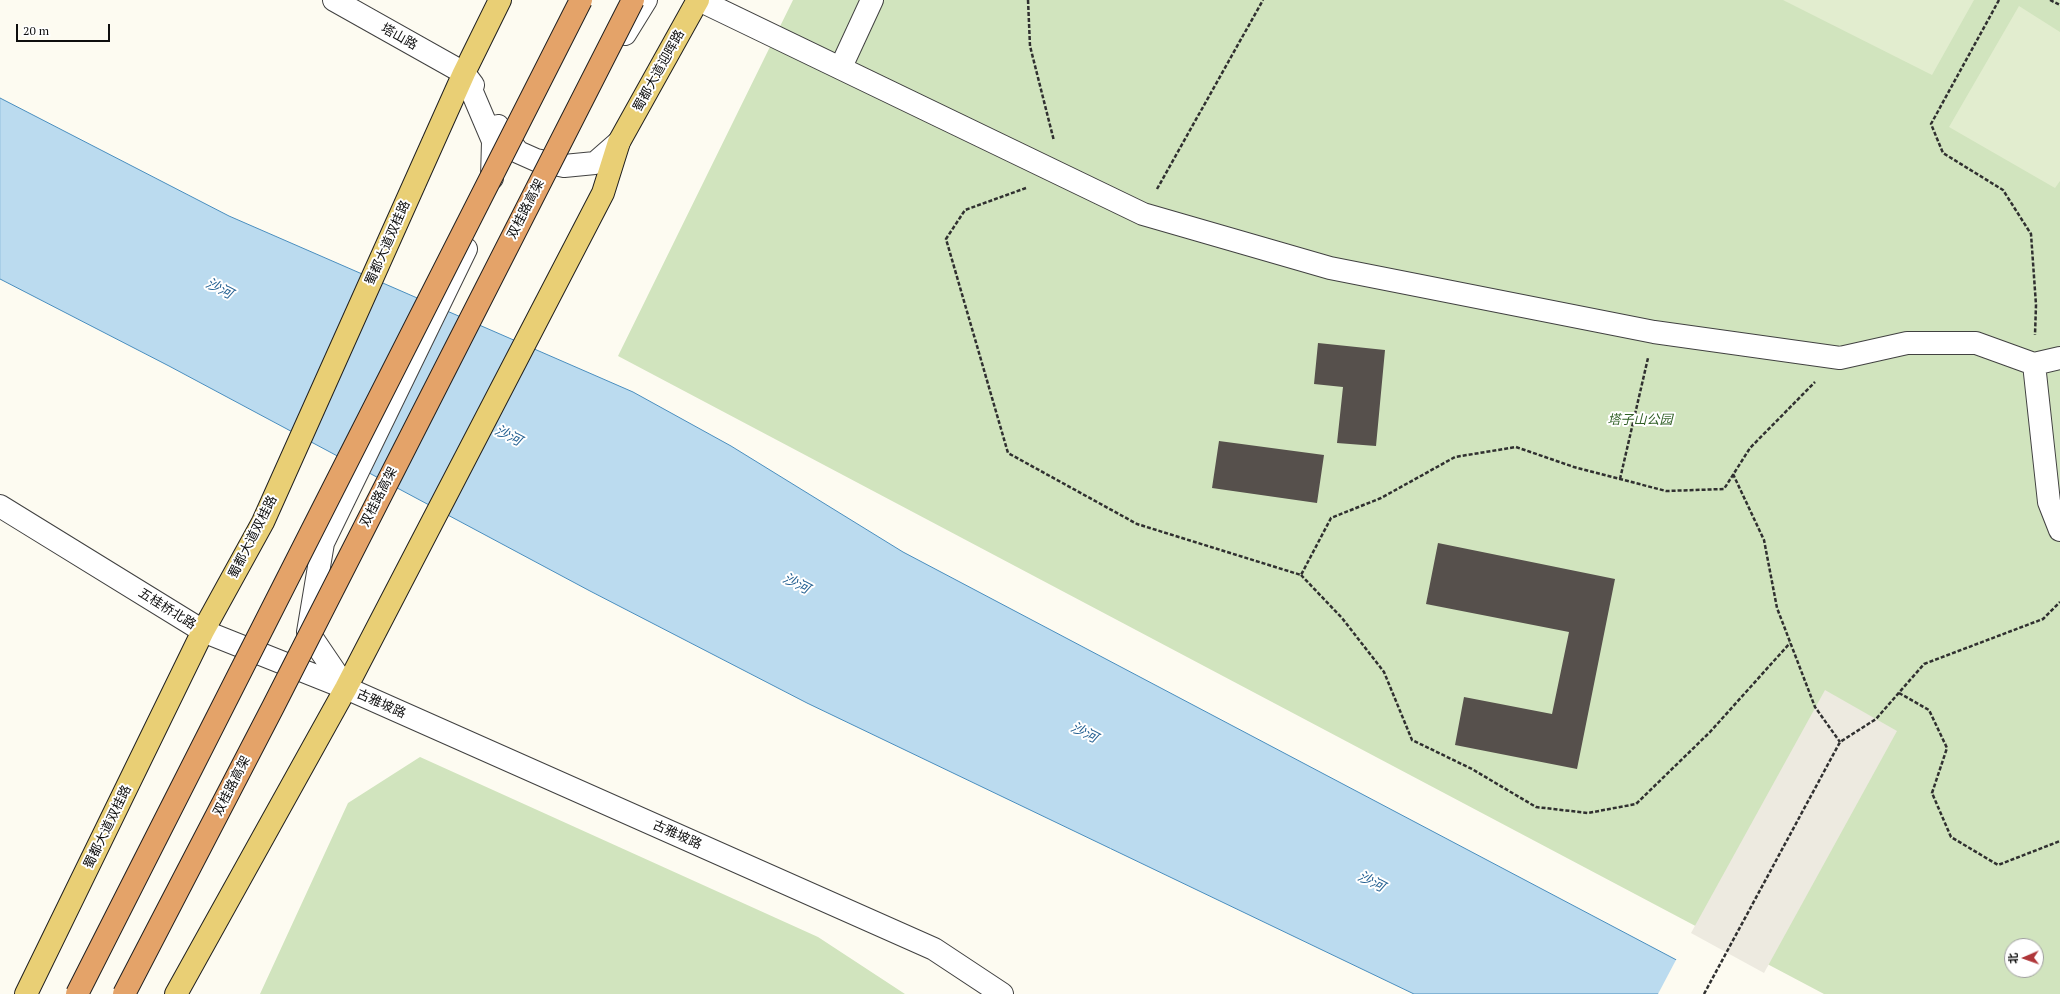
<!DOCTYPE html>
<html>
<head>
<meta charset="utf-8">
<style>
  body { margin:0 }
  #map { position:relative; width:2060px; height:994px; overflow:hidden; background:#fdfbf1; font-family:"PT Serif","Noto Sans SC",serif }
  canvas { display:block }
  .north { position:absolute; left:2004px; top:938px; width:40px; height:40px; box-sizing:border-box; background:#fff; border:1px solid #9f9f9f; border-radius:50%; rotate:268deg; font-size:11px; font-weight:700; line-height:16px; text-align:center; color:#0e0e0e }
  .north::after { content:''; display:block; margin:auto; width:14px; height:18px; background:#af3639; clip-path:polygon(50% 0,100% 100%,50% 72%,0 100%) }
  .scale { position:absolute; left:16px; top:24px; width:94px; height:18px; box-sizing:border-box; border:2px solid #0e0e0e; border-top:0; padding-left:5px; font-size:12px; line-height:14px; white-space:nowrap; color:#0e0e0e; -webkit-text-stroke:3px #fff; paint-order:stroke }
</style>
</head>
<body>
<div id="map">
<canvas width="2060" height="994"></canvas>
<div class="north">北</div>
<div class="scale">20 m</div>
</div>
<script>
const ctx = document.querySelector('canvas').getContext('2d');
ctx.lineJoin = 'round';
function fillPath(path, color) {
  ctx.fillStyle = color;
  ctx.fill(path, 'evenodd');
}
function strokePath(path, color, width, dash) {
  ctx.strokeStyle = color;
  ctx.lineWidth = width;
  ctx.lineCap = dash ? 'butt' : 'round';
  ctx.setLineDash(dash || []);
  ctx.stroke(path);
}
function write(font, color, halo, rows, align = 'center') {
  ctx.font = font + ' "PT Serif","Noto Sans SC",serif';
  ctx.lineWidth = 4;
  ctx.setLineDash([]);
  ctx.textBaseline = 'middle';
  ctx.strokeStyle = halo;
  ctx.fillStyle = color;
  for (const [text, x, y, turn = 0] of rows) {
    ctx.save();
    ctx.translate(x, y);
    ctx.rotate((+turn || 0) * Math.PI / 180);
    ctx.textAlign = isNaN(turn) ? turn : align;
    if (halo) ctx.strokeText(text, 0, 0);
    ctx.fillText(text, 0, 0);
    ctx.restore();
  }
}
const green = new Path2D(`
  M793 0H2060V994H1824L618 356ZM2012 946H2036V970H2012Z
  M420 757 818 937 905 994H260L348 803Z`);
const pitch = new Path2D(`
  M1783 0H1974L1932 75Z
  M2019 6 2060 32V181L2055 188 1949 127Z`);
const plaza = new Path2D(`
  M1825 690 1897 731 1764 973 1691 933Z`);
const water = new Path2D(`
  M0 98 229 216 633 392 731 446 903 552 1741 994H1414L807 703 590 591 169 366 0 279Z`);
const pier = new Path2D(`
  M1677 958 1742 992 1743 994H1658Z`);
const building = new Path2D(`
  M1318 343 1385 350 1376 446 1337 443 1343 387 1314 384Z
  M1219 441 1324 455 1317 503 1212 488Z
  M1438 543 1615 579 1577 769 1455 745 1464 697 1552 714 1569 632 1426 604Z`);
const path = new Path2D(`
  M1028 0 1030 46 1054 141
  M1999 0 1931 124 1943 153 2003 190 2031 234 2036 305 2035 335
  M2050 0 2060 5
  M1026 188 965 210 946 239 1008 453 1137 524 1301 575 1331 518 1381 498 1455 457 1516 447 1574 467 1666 491 1724 489 1750 448 1815 382
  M1157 189 1263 0
  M1733 474 1764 540 1777 608 1815 707 1840 742
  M1620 479 1648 358
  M1301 575 1342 618 1384 672 1412 740 1472 769 1536 807 1588 813 1636 804 1710 732 1790 643
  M1899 693 1929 710 1947 748 1932 793 1951 837 1998 865 2060 841
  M1704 994 1840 742 1876 719 1924 664 2043 619 2060 602`);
const minor = new Path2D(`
  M334 0 464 73 473 85
  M699 0 1143 214 1330 268 1654 332 1840 358 1907 343H1976L2034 364 2060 358
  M625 34 646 0
  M841 67 872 0
  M464 73 493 141 492 178
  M498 126 518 152 536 160 564 166 595 163 619 142
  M2034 364 2049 502 2060 530
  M0 506 203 631 346 688 934 949 1002 994
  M346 688 308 632 323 543 466 249`);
const major = new Path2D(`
  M26 994 203 631 263 522 464 73 500 0
  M176 994 346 688 603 193 619 142 698 0`);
const highwayBridge = new Path2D(`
  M77 994 581 0
  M124 994 273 707 633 0`);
const streetNames = [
  ["塔山路",399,37,29],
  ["蜀都大道迎晖路",659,71,-61],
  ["双桂路高架",526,209,-63],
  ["蜀都大道双桂路",388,243,-66],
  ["双桂路高架",379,497,-63],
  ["蜀都大道双桂路",253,537,-63],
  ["五桂桥北路",167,609,32],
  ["古雅坡路",381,704,24],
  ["双桂路高架",232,786,-63],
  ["蜀都大道双桂路",108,827,-64],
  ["古雅坡路",677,835,24]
];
const parkNames = [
  ["塔子山公园",1640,420]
];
const waterNames = [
  ["沙河",219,289,27],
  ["沙河",508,436,27],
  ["沙河",796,584,27],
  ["沙河",1084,733,27],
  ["沙河",1371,882,27]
];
fillPath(green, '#d1e4be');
fillPath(pitch, '#e2edcf');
fillPath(plaza, '#edeae0');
fillPath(water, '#bbdbef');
strokePath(water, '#4a8ebe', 1);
fillPath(pier, '#fdfbf1');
fillPath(building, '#56504c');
strokePath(minor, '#414141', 24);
strokePath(major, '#1f1f1f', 24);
strokePath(path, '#303030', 2.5, [4, 2]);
strokePath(minor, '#fff', 22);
strokePath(major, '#e9cf75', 22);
strokePath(highwayBridge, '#1f1f1f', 24, []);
strokePath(highwayBridge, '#e4a369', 22);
write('13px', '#0e0e0e', '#fff', streetNames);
write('italic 13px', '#305f26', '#fff', parkNames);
write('italic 14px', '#256192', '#fff', waterNames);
</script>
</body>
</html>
